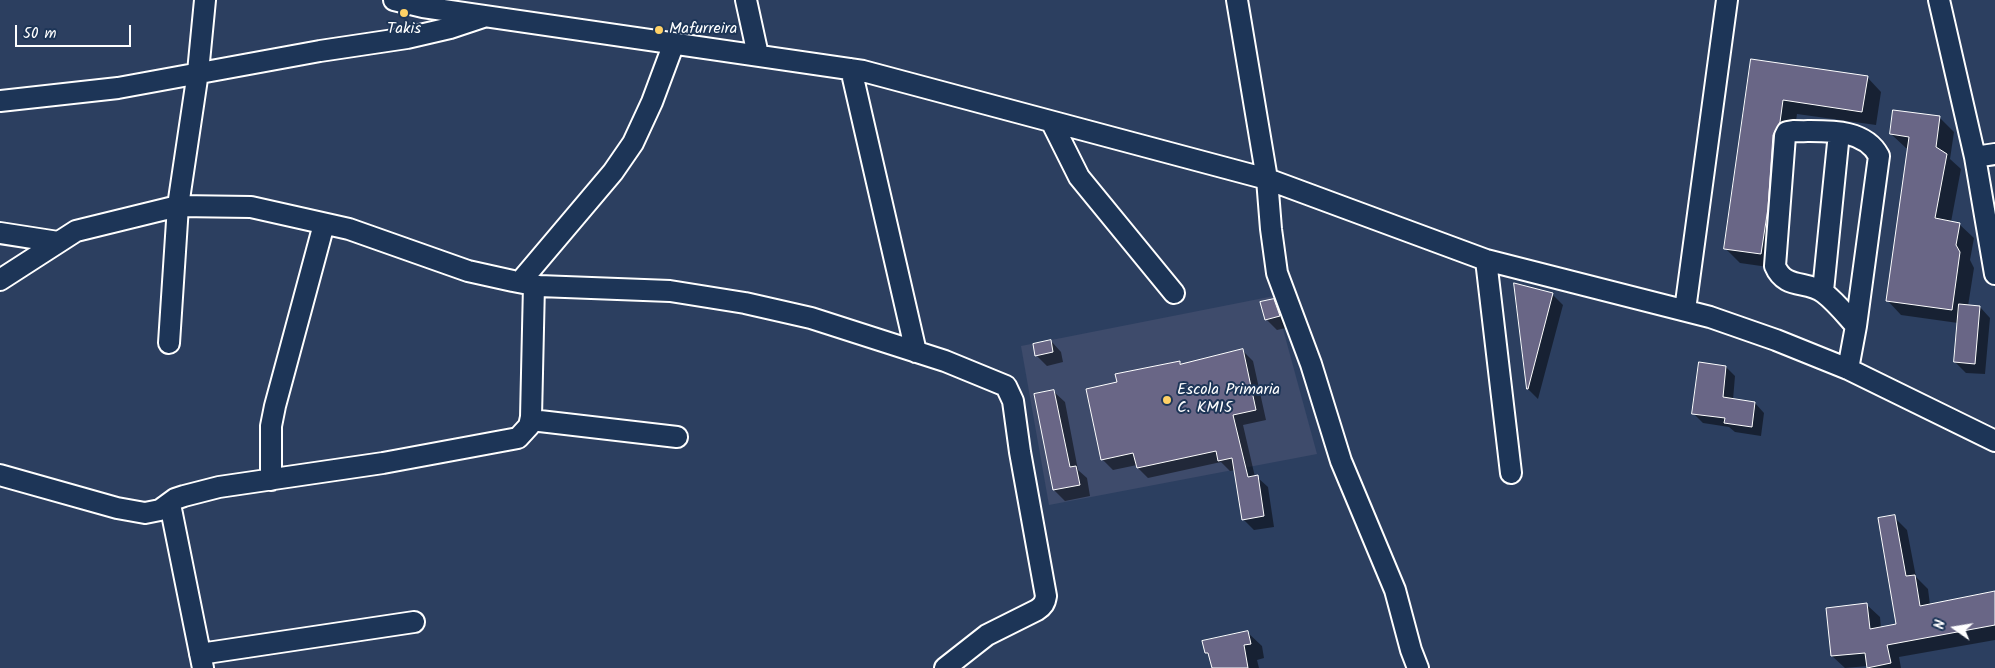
<!DOCTYPE html>
<html>
<head>
<meta charset="utf-8">
<style>
  body { margin:0 }
  #map { position:relative; width:1995px; height:668px; overflow:hidden; background:#2c3f60; font-family:Kalam,sans-serif }
  canvas { display:block }
  .north { position:absolute; left:1930px; top:603px; width:50px; height:50px; -webkit-text-stroke:4px #1d3557; paint-order:stroke; rotate:283deg; font-size:14px; font-weight:700; line-height:20px; text-align:center; color:#fff }
  .north::after { content:''; display:block; margin:auto; width:18px; height:22px; background:#fff; clip-path:polygon(50% 0,100% 100%,50% 72%,0 100%) }
  .scale { position:absolute; left:15px; top:25px; width:116px; height:22px; box-sizing:border-box; border:2px solid #fff; border-top:0; padding-left:6px; font-size:15px; line-height:18px; white-space:nowrap; color:#fff; -webkit-text-stroke:4px #1d3557; paint-order:stroke }
</style>
</head>
<body>
<div id="map">
<canvas width="1995" height="668"></canvas>
<div class="north">N</div>
<div class="scale">50 m</div>
</div>
<script>
const ctx = document.querySelector('canvas').getContext('2d');
ctx.lineJoin = 'round';
function fillPath(path, color) {
  ctx.fillStyle = color;
  ctx.fill(path, 'evenodd');
}
function strokePath(path, color, width, dash) {
  ctx.strokeStyle = color;
  ctx.lineWidth = width;
  ctx.lineCap = dash ? 'butt' : 'round';
  ctx.setLineDash(dash || []);
  ctx.stroke(path);
}
function write(font, color, halo, rows, align = 'center') {
  ctx.font = font + ' Kalam,sans-serif';
  ctx.lineWidth = 4;
  ctx.setLineDash([]);
  ctx.textBaseline = 'middle';
  ctx.strokeStyle = halo;
  ctx.fillStyle = color;
  for (const [text, x, y, turn = 0] of rows) {
    ctx.save();
    ctx.translate(x, y);
    ctx.rotate((+turn || 0) * Math.PI / 180);
    ctx.textAlign = isNaN(turn) ? turn : align;
    if (halo) ctx.strokeText(text, 0, 0);
    ctx.fillText(text, 0, 0);
    ctx.restore();
  }
}
const built = new Path2D(`
  M1274 296 1317 454 1049 505 1021 346Z`);
const shadow = new Path2D(`
  M1753 61 1867 77 1881 92 1876 125 1797 114 1775 268 1740 263 1725 248Z
  M1940 118 1954 132 1950 159 1961 169 1951 222 1959 224 1974 238 1970 260 1974 268 1968 306 1980 307 1990 318 1985 374 1966 373 1955 362 1958 323 1901 315 1887 300 1909 148H1906L1891 134Z
  M1552 294 1563 305 1538 399 1528 389Z
  M1274 300 1284 311 1290 327 1277 330 1266 319Z
  M1051 341 1061 352 1063 362 1047 366 1036 355Z
  M1242 350 1253 361 1266 420 1243 425 1255 477H1257L1268 487 1274 527 1254 530 1243 519 1235 470 1230 471 1221 462 1148 478 1138 468 1137 465 1113 470 1102 459 1119 383 1179 362 1182 365Z
  M1726 367 1735 376 1733 400 1755 403 1764 413 1761 436 1735 432 1729 427 1703 423 1694 414Z
  M1054 392 1065 402 1078 470 1087 478 1090 496 1065 501 1054 490 1035 395Z
  M1894 517 1907 530 1916 577 1928 589 1930 605 1995 591V640L1899 657 1901 668H1869L1868 666 1845 668 1832 656 1867 605 1880 617 1881 628 1898 625Z
  M1247 632 1262 646 1264 658 1257 660 1259 668H1213L1211 657 1206 653Z`);
const building = new Path2D(`
  M1751 59 1868 76 1862 112 1783 100 1780 122 1773 135 1768 208 1761 254 1724 249Z
  M1893 110 1940 116 1936 147 1947 154 1935 218 1960 223 1956 245 1960 252 1952 310 1886 301 1909 137 1890 134Z
  M1514 283 1553 293 1528 389H1527Z
  M1274 299 1280 316 1265 320 1260 302Z
  M1959 304 1980 306 1975 364 1954 362Z
  M1051 340 1053 352 1035 356 1033 344Z
  M1243 349 1256 410 1233 415 1248 477 1258 475 1264 516 1242 520 1232 458 1218 461 1216 451 1137 468 1133 453 1101 460 1086 389 1117 382 1115 374 1180 361V364Z
  M1699 362 1726 366 1723 397 1755 402 1752 427 1724 423 1725 418 1692 414Z
  M1054 390 1070 467 1076 466 1080 485 1053 490 1034 394Z
  M1895 515 1906 576 1915 575 1920 606 1995 591V625L1887 645 1891 663 1867 668 1865 653 1831 656 1826 608 1867 603 1870 629 1896 624 1878 518Z
  M1248 631 1251 644 1244 645 1248 668H1212L1208 653H1205L1202 641Z`);
const minor = new Path2D(`
  M394 0 423 7 863 71 1267 179 1486 260 1710 317 1776 340 1848 369 1995 441
  M746 0 758 55
  M1237 0 1267 179 1271 229 1277 273 1311 364 1341 461 1395 590 1411 650 1418 668
  M1939 0 1975 157 1995 274
  M851 69 916 352
  M0 101 118 88 320 51 407 38 450 28 483 17
  M1052 123 1079 177 1174 293
  M1975 157 1995 154
  M0 233 58 242
  M1486 260 1511 473
  M0 280 76 231 178 206 251 207 349 229 468 271 513 281 539 286 670 291 745 303 811 318 945 361 1006 386 1013 401 1020 452 1046 596C1045 603 1043 606 1037 610L987 635 945 668
  M520 282 613 172 633 143 652 102 674 43
  M1823 291 1839 133
  M1685 310 1727 0
  M169 343 178 206 198 72 205 0
  M1848 369 1856 326 1879 156C1863 126 1822 132 1793 131L1787 132 1785 136 1775 266C1785 290 1807 280 1824 293 1836 302 1846 315 1856 326
  M531 420 677 437
  M0 475 117 508 145 513 160 510 175 499 184 496 219 487 383 463 518 438 529 426 531 417 534 285
  M271 480V426L275 406 324 224
  M170 504 203 668
  M200 654 414 622`);
const markers = [
  [404,13,5,"#ffd166"],
  [659,30,5,"#ffd166"],
  [1167,400,5,"#ffd166"]
];
const poiNames = [
  ["Takis",404,30,"center"],
  ["Mafurreira",669,30],
  ["Escola Primaria",1177,391],
  ["C. KM15",1177,409]
];
fillPath(built, '#3e4b6b');
fillPath(shadow, '#0007');
fillPath(building, '#696686');
strokePath(building, '#fff', 1);
strokePath(minor, '#fff', 24);
strokePath(minor, '#1d3557', 20);
for (const [x, y, r, color] of markers) {
  const dot = new Path2D();
  dot.arc(x, y, r, 0, 2 * Math.PI);
  ctx.fillStyle = color;
  ctx.fill(dot);
  strokePath(dot, '#1d3557', 2);
}
write('16px', '#fff', '#1d3557', poiNames, 'left');
</script>
</body>
</html>
